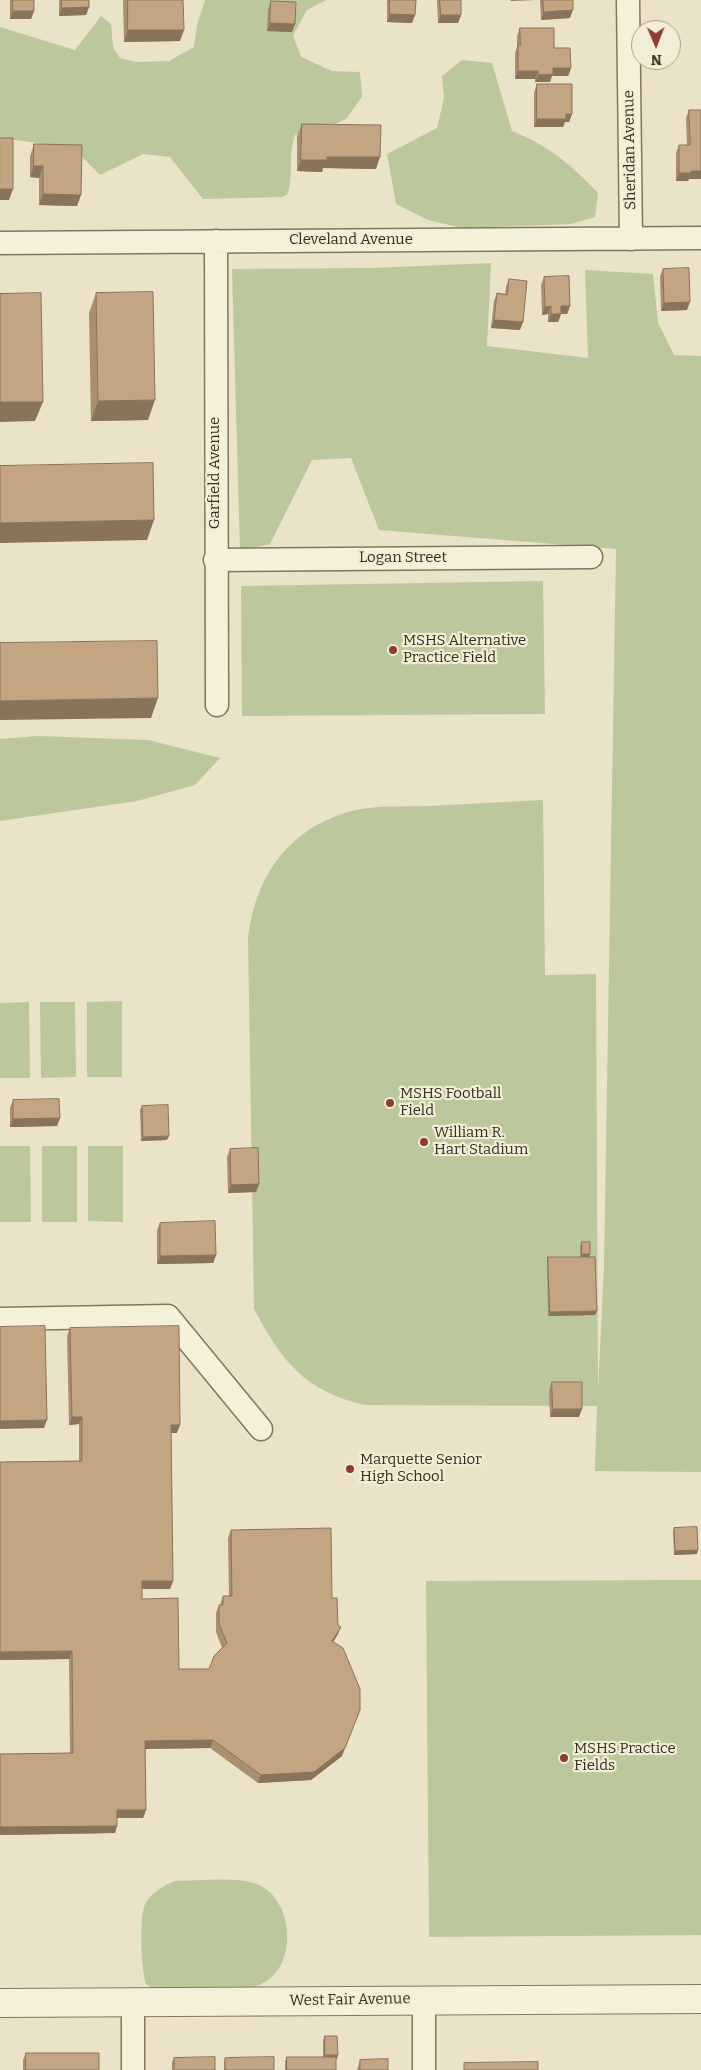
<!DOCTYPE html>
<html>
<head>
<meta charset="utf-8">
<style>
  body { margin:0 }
  #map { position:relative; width:701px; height:2070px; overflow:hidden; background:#eae3c7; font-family:Bitter,serif }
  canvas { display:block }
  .north { position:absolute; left:631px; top:20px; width:50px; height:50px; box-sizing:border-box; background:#f2edd6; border:1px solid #a7a08d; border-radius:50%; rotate:179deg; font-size:14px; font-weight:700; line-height:20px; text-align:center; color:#362d20 }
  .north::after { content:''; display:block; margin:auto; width:18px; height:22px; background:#8c3e35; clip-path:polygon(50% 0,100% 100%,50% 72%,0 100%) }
</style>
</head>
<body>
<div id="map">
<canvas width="701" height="2070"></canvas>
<div class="north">N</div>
</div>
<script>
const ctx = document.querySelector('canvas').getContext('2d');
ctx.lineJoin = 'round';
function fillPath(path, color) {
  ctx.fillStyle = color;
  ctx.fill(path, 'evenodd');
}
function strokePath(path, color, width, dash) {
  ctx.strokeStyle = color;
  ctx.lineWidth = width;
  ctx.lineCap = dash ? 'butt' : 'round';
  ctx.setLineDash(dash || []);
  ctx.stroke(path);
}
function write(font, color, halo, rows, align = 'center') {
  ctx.font = font + ' Bitter,serif';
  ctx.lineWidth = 4.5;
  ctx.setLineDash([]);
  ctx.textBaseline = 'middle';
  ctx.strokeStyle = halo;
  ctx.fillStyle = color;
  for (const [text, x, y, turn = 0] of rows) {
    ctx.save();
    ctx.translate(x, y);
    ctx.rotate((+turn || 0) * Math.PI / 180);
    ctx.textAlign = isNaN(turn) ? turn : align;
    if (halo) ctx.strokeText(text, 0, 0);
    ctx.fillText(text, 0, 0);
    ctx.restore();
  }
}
const green = new Path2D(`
  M205 0H326L307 10 293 35 301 57 332 71 360 72 362 97 346 119 324 129 295 135C288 155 294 178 287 195L282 197 203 199 170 157 143 154 100 175 81 156 37 143 0 138V27L75 50 101 16 111 24 113 47 120 58 136 62 169 61 194 47 197 25Z
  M462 60 492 63 512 131C551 147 569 163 598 193L595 217 571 224 462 228 428 220 396 204 387 154 437 128 444 98 442 76Z
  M491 263 487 346 588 358 585 270 653 274 658 322 674 355 701 356V1472L595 1471 597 1406 364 1405C303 1390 282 1361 254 1309L248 937C256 874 291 825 356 810 378 805 405 807 428 806 467 804 505 802 543 800L545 975 596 974 598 1391 604 1266 616 549 379 530 351 458 312 460 270 544 240 551 232 269 372 268Z
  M543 581 545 714 242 716 241 586Z
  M38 736 148 740 220 758 195 785 137 801 0 821V739Z
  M122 1001V1077H87V1002Z
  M29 1002 30 1078H0V1003Z
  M40 1002H75L76 1077 41 1078Z
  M0 1146H30L31 1222H0Z
  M42 1146H77V1222H42Z
  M88 1146H123V1222L88 1221Z
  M701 1580V1935L429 1937 426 1581Z
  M175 1881C199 1881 238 1876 259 1885 288 1898 296 1946 277 1971 268 1983 255 1988 241 1990L152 1988 146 1984C141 1970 139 1917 145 1904 151 1893 164 1885 175 1881Z`);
const minor = new Path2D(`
  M628 0 631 239
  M216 241 217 705
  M0 243 701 238
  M215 560 591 557
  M0 1319 168 1316 261 1429
  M424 1999V2070
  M133 2002V2070`);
const tertiary = new Path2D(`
  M0 2003 701 1999`);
const wall = new Path2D(`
  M10 0H34V11L31 19H10Z
  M59 0H89V7L86 15 59 16Z
  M123 0H183L180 41 124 42Z
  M387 0H416L415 15 412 23 387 22Z
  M437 0H461V15L458 23H438Z
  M540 0H573L570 18 541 20Z
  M271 1 292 32 267 31 268 9Z
  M520 28 554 48 571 68 568 76H552L550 82H535V79H515V53L517 47V36Z
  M537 84 572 114 569 122H565L563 127H534V92Z
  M689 110H701L689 179 688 181H676V153L679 145H687L686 118Z
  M302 124 376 169 323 168 322 172 297 171V136Z
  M34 144 77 206 39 205V178L30 177V156Z
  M663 269 687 310 661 311 660 276Z
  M544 277 570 306 567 314H561L558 322H548V314L542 315 541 285Z
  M509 279 520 330 491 328 494 301 497 293 505 294 506 287Z
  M96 293 148 420 91 421 89 313Z
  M13 1100 60 1118 57 1126 10 1127V1108Z
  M142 1106 167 1140 141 1141 140 1110Z
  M230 1149 259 1184 256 1192 228 1193 227 1157Z
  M160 1223 216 1255 213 1263 157 1264V1230Z
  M582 1242 590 1254 589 1257 597 1311 595 1315 548 1316 547 1261 548 1257H580V1246Z
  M70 1328 177 1433H171L173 1581 170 1589H142V1599L179 1669H209L222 1648 216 1632V1613L219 1605H220L223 1596H229L228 1538 231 1530 332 1598 338 1634 333 1642 342 1756 311 1780 258 1783 210 1748 145 1749 146 1810 143 1818H117L115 1833 0 1835V1754L70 1753 69 1659 0 1660V1462L79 1461V1424L69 1425 67 1336Z
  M552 1382 579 1417H550L549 1390Z
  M674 1528 697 1554 674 1555 673 1532Z
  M325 2036 338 2055 336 2059V2070H285V2061L287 2057H323V2040Z
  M26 2053 99 2070H23V2060Z
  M174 2058 215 2070H172V2062Z
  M225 2058 274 2070H224V2062Z
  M360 2060 388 2070H357Z`);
const shadedWall = new Path2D(`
  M511 0H536L510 1Z
  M89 7 86 15 59 16 62 8Z
  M573 10 570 18 541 20 544 12Z
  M13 11H34L31 19H10Z
  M390 14 415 15 412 23 387 22Z
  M441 15H461L458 23H438Z
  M270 23 295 24 292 32 267 31Z
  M128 30H184L180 41 124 42Z
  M553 68H571L568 76H552L550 82H535L538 75Z
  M518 71H538L535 79H515Z
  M566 114H572L569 122H565L563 127H534L537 119Z
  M327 157H380L376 169 323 168 322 172 297 171 301 160Z
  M34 166H43L39 178 30 177Z
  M691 171H701V179H689L688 181H676L679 173Z
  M0 189H13L9 200H0Z
  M43 194 81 195 77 206 39 205Z
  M690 302 687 310 661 311 664 303Z
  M551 306 548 314 542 315 545 307Z
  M561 306H570L567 314H561L558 322H548L551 314Z
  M494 320 523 322 520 330 491 328Z
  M155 400 148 420 91 421 98 401Z
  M0 402H43L35 421 0 422Z
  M154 520 147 540 0 543V523Z
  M158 698 151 718 0 720V701Z
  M60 1118 57 1126 10 1127 13 1119Z
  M169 1136 167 1140 141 1141 143 1137Z
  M259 1184 256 1192 228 1193 231 1185Z
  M582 1254H590L589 1258H580Z
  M216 1255 213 1263 157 1264 160 1256Z
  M597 1311 595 1315 548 1316 550 1312Z
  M553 1409H582L579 1417H550Z
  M72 1417H82L79 1424 69 1425Z
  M47 1420 44 1428 0 1429V1421Z
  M171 1425H180L177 1433H168Z
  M698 1550 697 1554 674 1555 675 1551Z
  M142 1581H173L170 1589H139Z
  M341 1627 338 1634 329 1649 332 1641Z
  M72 1651 69 1659 0 1660V1652Z
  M360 1710 342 1756 311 1780 258 1783 261 1775Z
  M213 1740 210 1748 142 1749 145 1741Z
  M117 1810H146L143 1818H114Z
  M117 1826 115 1833 0 1835V1827Z
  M325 2055H338L337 2059H323Z`);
const building = new Path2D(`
  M13 0H34V11H13Z
  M62 0H89V7L62 8Z
  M128 0H183L184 30H128Z
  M390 0H416L415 15 390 14Z
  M440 0H461V15H441Z
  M543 0H573V10L544 12Z
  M271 1 296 2 295 24 270 23Z
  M520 28H554V48H570L571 68H553V74L538 75V71H518V45H520Z
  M537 84H572V114H566V119H537Z
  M689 110H701V171H691V173H679V145H690Z
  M302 124 381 125 380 157H327V160H301Z
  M0 138H13V189H0Z
  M34 144 82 145 81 195 43 194V166H34Z
  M689 268 690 302 664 303 663 269Z
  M569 276 570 306H561V314H551V306L545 307 544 277Z
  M509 279 527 281 523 322 494 320 497 293 507 295Z
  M153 292 155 400 98 401 96 293Z
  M41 293 43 402H0V294Z
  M153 463 154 520 0 523V466Z
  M157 641 158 698 0 701V643Z
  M59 1099 60 1118 13 1119V1100Z
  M168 1105 169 1136 143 1137 142 1106Z
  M258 1148 259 1184 231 1185 230 1149Z
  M215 1221 216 1255 160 1256V1223Z
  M582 1242H590V1254H582Z
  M548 1257H595L597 1311 550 1312Z
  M45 1326 47 1420 0 1421V1327Z
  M179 1326 180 1425H171L173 1581H142V1599L178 1598 179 1669H209L214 1656 227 1643 219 1624V1605H223V1596H232L231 1530 331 1528 332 1598H337L338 1625 341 1627 332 1641 343 1648 360 1689V1710L345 1748 314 1772 261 1775 213 1740 145 1741 146 1810H117V1826L0 1827V1754L73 1753 72 1651 0 1652V1462L82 1461V1417H72L70 1328Z
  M552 1382H582V1409H553Z
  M697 1527 698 1550 675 1551 674 1528Z
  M325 2036H337L338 2055H325Z
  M26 2053H99V2070H26Z
  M215 2057V2070H174V2058Z
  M274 2057V2070H225V2058Z
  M287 2057H336V2070H287Z
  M388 2059V2070H360V2060Z
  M538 2062V2070H464V2063Z`);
const markers = [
  [393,650,5,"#8c3e35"],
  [390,1103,5,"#8c3e35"],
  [424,1142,5,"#8c3e35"],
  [350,1469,5,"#8c3e35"],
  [564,1758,5,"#8c3e35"]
];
const streetNames = [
  ["Sheridan Avenue",630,150,-91],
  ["Cleveland Avenue",351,240],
  ["Garfield Avenue",215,473,-90],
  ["Logan Street",403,558],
  ["West Fair Avenue",350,2000,-1]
];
const poiNames = [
  ["MSHS Alternative",403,641],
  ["Practice Field",403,658],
  ["MSHS Football",400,1094],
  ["Field",400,1111],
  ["William R.",434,1133],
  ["Hart Stadium",434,1150],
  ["Marquette Senior",360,1460],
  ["High School",360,1477],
  ["MSHS Practice",574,1749],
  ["Fields",574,1766]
];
fillPath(green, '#bdc79c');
strokePath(minor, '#84765e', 25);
strokePath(tertiary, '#84765e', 30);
strokePath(minor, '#f5f0da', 22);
strokePath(tertiary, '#f5f0da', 28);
fillPath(wall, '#a98e6f');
fillPath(shadedWall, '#89745a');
fillPath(building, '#c4a581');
strokePath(building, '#89745a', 1);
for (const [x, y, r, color] of markers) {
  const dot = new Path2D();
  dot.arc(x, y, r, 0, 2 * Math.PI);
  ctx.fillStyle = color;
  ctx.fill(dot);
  strokePath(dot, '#f2edd6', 2);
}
write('15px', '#362d20', '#f2edd6', streetNames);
write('15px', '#362d20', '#f2edd6', poiNames, 'left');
</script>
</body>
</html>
